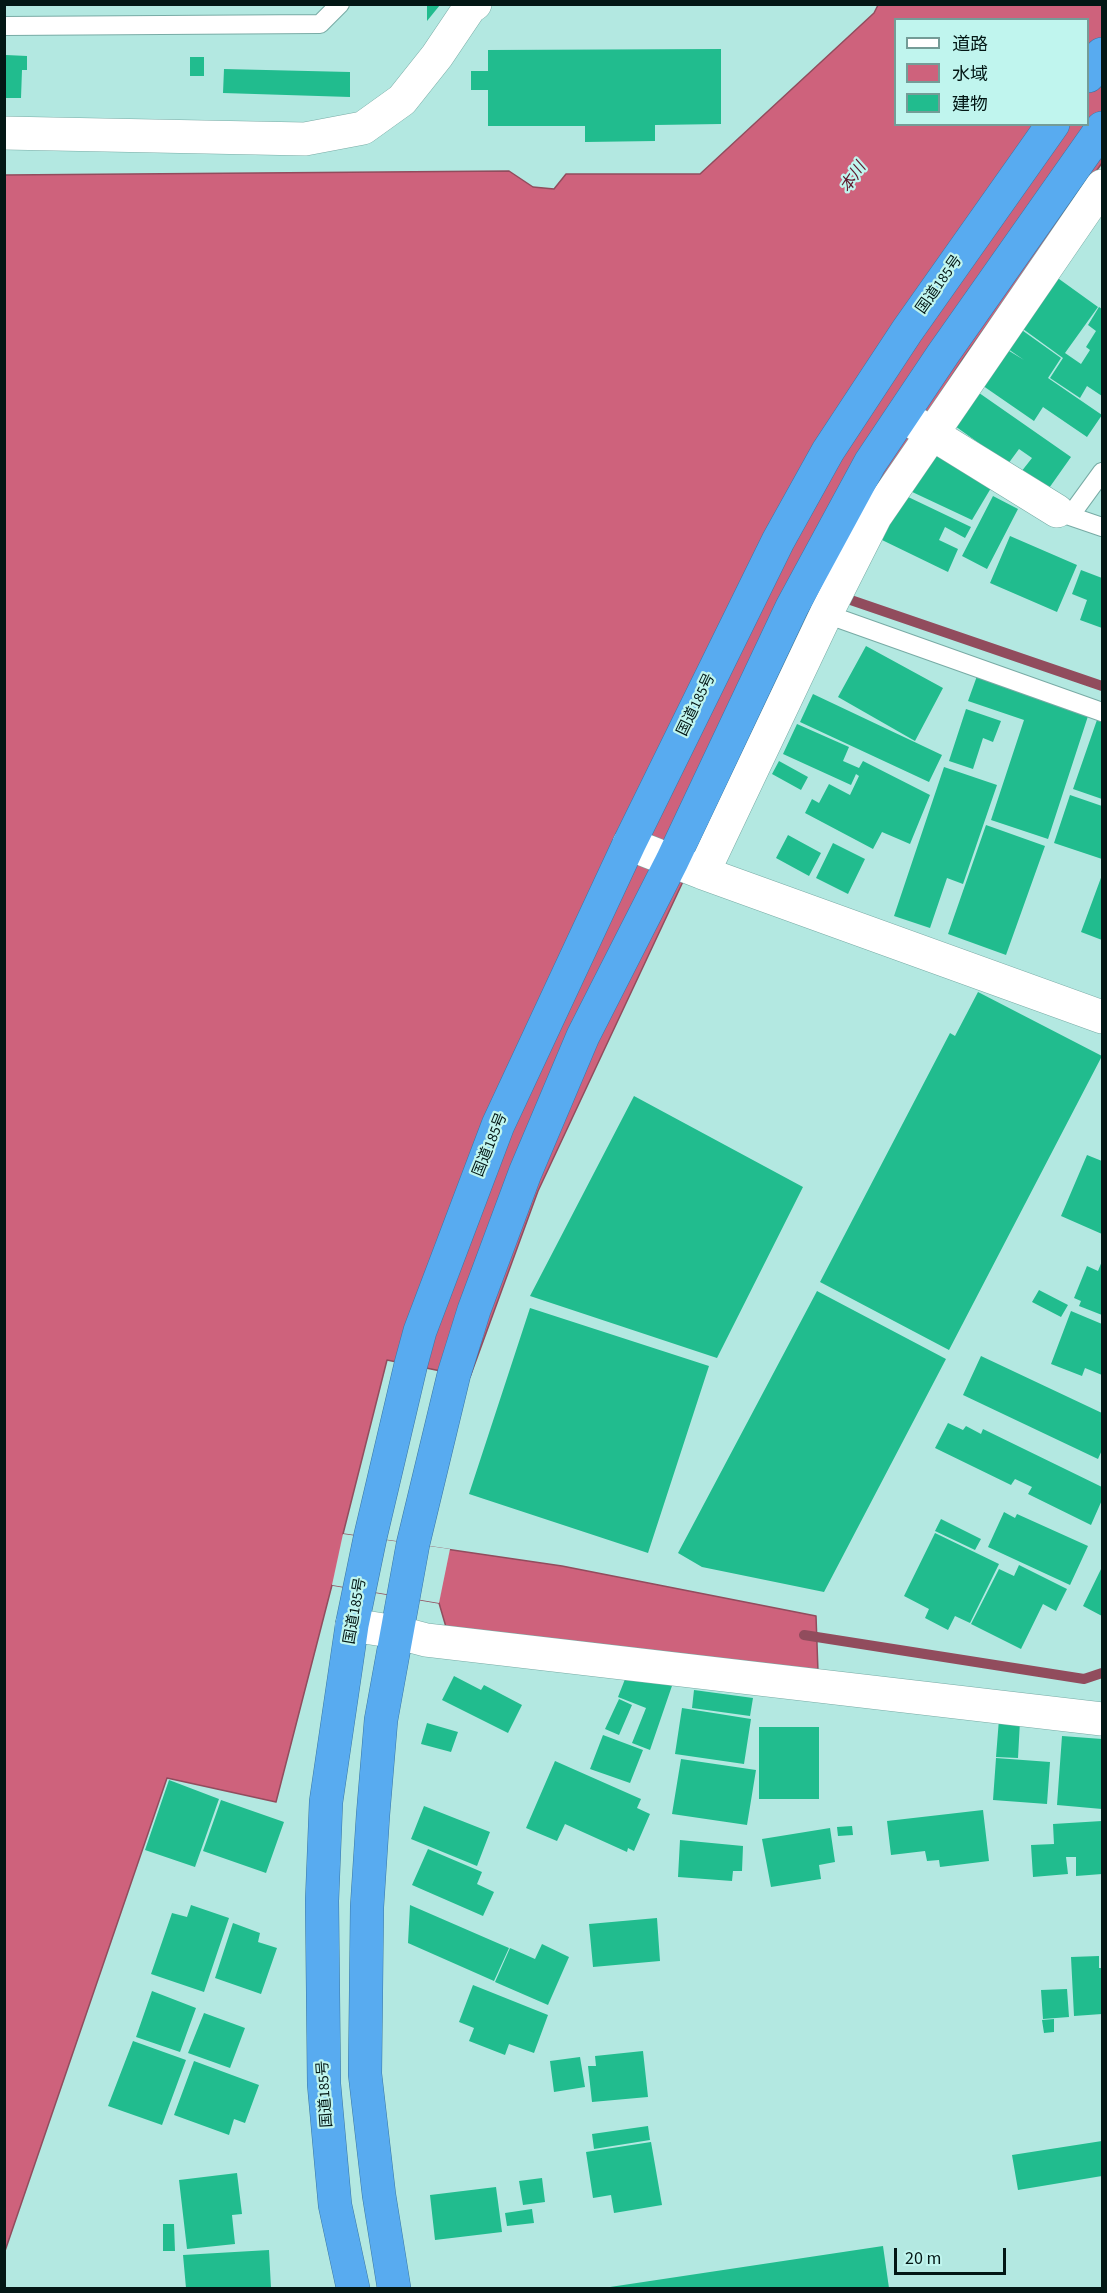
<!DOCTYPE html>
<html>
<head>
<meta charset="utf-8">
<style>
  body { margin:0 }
  #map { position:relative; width:1107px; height:2293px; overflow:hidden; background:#b3e8e1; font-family:"Source Sans 3","Noto Sans JP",sans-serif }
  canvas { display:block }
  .frame { position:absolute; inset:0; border:6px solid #031715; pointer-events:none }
  .legend { position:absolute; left:894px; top:18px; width:195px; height:108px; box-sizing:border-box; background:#c0f5ee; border:2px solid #749c97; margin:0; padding:8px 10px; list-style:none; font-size:18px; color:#031715 }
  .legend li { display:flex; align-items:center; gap:12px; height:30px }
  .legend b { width:30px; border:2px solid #749c97 }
  .scale { position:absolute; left:894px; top:2248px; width:112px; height:27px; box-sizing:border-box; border:3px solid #031715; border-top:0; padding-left:8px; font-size:18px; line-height:21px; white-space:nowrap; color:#031715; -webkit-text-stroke:4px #c0f5ee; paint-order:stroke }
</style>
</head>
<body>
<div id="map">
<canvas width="1107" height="2293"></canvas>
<div class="frame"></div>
<ul class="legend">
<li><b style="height:8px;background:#fff"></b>道路</li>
<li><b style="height:16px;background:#ce627c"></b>水域</li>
<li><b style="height:16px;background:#21bc8e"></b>建物</li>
</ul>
<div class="scale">20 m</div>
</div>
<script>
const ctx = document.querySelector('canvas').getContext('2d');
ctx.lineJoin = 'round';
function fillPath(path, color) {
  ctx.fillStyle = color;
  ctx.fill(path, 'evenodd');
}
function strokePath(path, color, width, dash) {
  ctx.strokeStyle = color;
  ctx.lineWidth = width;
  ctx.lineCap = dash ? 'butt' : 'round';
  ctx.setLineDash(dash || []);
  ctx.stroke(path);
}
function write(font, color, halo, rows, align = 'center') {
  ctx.font = font + ' "Source Sans 3","Noto Sans JP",sans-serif';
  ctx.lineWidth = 4.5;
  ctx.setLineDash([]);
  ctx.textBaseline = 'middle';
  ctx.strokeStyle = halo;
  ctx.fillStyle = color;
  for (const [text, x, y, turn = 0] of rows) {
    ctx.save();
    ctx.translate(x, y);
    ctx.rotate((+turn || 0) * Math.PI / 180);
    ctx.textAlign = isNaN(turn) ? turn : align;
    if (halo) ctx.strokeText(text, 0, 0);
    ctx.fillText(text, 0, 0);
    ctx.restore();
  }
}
const water = new Path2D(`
  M878 5H1102V163L963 359 879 488 702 841 538 1191 470 1377 387 1360 343 1534 562 1566 816 1616 818 1672 446 1627 439 1603 332 1585 276 1802 167 1778 5 2251V175L509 171 533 187 554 189 566 174H700L874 13ZM896 20H1088V124H896Z`);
const pier = new Path2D(`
  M343 1534 450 1549 439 1603 332 1585Z`);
const stream = new Path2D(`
  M839 596 1102 686
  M804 1635 1084 1679 1102 1673`);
const building = new Path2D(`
  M427 5H440L427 21Z
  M721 49V124L655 125V141L585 142V126H488V90H471V71H488V50Z
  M6 55 27 56V70H22L21 98H4Z
  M190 57H204V76H190Z
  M224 69 350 72V97L223 93Z
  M1048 271 1098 307 1065 353 1081 364 1090 350 1086 347 1096 331 1088 325 1099 307 1102 309V396L1087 386 1080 398 1050 378 1063 358 1012 321Z
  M1012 323 1061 358 1048 378 1102 415 1087 437 1043 407 1034 421 976 381 1001 346 1024 360 998 342Z
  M972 388 1071 457 1047 491 1021 472 1032 458 1019 449 1008 464 948 421Z
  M931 450 991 488 972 520 908 490Z
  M904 495 971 527 965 538 945 527 939 540 958 549 948 572 882 540Z
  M993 496 1018 509 987 569 962 556Z
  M1010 536 1077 565 1057 612 990 583Z
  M1081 570 1102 578V628L1080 620 1087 600 1072 594Z
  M866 646 943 688 915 741 838 697Z
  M977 676 1089 713 1048 839 991 820 1024 720 968 701Z
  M813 694 942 755 929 782 800 722Z
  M966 709 1001 721 993 742 983 738 973 769 949 761Z
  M1098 717 1102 719V799L1073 789Z
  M797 724 849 747 843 761 859 768 863 761 930 795 910 844 882 832 873 849 805 813 812 799 819 803 829 784 850 795 859 776 856 774 851 785 783 754Z
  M779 761 808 777 801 790 772 774Z
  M944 767 997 785 963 884 947 878 930 928 894 916Z
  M1070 795 1102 806V859L1054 843Z
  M986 825 1045 846 1006 955 948 934Z
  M788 835 821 853 809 876 776 858Z
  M833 843 865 859 848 894 816 878Z
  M1102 875V940L1081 932Z
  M978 992 1102 1056 949 1350 820 1282 950 1033 955 1036Z
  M634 1096 803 1187 717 1358 530 1296Z
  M1087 1155 1102 1161V1234L1061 1216Z
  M1102 1261V1315L1079 1306 1081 1301 1074 1298 1087 1266 1098 1271Z
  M1039 1290 1068 1305 1061 1317 1032 1302Z
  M817 1291 946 1359 824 1592 702 1567 678 1553Z
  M530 1308 709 1366 648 1553 469 1494Z
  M1071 1311 1102 1324V1375L1085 1368 1082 1376 1051 1364Z
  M981 1356 1102 1413V1450L1098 1459 963 1395Z
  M948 1423 963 1430 966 1426 981 1434 983 1429 1102 1487V1500L1091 1525 1028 1494 1032 1487 1015 1479 1011 1485 935 1448Z
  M1004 1512 1015 1518 1017 1514 1088 1546 1070 1585 988 1547Z
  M941 1519 981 1539 975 1550 935 1531Z
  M935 1533 999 1564 970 1623 955 1616 948 1630 925 1618 929 1609 904 1596Z
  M1019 1565 1067 1589 1056 1611 1043 1604 1021 1649 971 1624 999 1569 1014 1576Z
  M1102 1567V1616L1083 1606Z
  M627 1674 674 1680 650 1750 632 1743 646 1708 618 1697Z
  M454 1676 481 1690 484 1685 522 1705 508 1733 442 1700Z
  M694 1690 753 1698 750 1716 692 1708Z
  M619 1699 632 1705 619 1735 605 1729Z
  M682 1708 751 1719 744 1764 675 1754Z
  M999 1719 1020 1721 1018 1758 996 1757Z
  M427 1723 458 1732 451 1752 421 1744Z
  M759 1727H819V1799H759Z
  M603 1735 643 1750 630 1783 590 1769Z
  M1062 1736 1102 1739V1809L1057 1805Z
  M996 1758 1050 1762 1047 1804 993 1800Z
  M681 1759 756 1770 747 1825 672 1814Z
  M555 1761 641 1799 637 1808 650 1814 634 1851 628 1848 627 1852 565 1824 557 1841 526 1828Z
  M169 1780 219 1799 195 1867 145 1850Z
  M221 1800 284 1822 266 1873 203 1851Z
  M424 1806 490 1832 477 1866 411 1839Z
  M983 1810 989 1861 940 1867 939 1860 927 1861 925 1851 891 1855 887 1821Z
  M1102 1821V1874L1076 1876V1857H1066L1068 1874 1033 1877 1031 1845 1054 1844 1053 1824Z
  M852 1826 853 1835 838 1836 837 1827Z
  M830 1828 835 1862 819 1865 821 1879 771 1887 762 1839Z
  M680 1840 743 1846 742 1871H733L732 1881 678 1877Z
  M428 1849 482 1872 477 1884 494 1892 483 1916 412 1885Z
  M191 1905 229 1918 204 1992 151 1974 172 1913 187 1917Z
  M410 1905 509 1948 494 1981 408 1943Z
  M657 1918 660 1961 593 1967 589 1924Z
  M233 1923 260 1933 258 1942 277 1948 261 1994 215 1978Z
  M542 1944 569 1957 548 2005 495 1982 510 1948 535 1959Z
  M1099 1956V1968H1102V2014L1074 2016 1071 1957Z
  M473 1985 548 2015 534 2053 509 2044 505 2055 469 2041 474 2028 459 2022Z
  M1067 1989 1069 2017 1043 2019 1041 1990Z
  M152 1991 196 2008 180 2052 136 2037Z
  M204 2013 245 2028 230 2068 188 2053Z
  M1054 2019V2032L1044 2033 1042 2020Z
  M133 2041 186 2060 162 2125 108 2106Z
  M643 2051 648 2097 592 2102 588 2066H596L595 2056Z
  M580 2057 585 2087 554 2092 550 2061Z
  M194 2061 259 2085 245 2123 234 2119 229 2135 174 2115Z
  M648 2126 650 2140 594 2149 592 2134Z
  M1102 2141V2176L1018 2190 1012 2155Z
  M651 2142 662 2205 614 2213 611 2195 593 2198 586 2152Z
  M237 2173 242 2214 232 2215 235 2244 187 2249 179 2180Z
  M542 2178 545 2202 523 2205 519 2181Z
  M496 2187 502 2232 435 2240 430 2195Z
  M532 2209 534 2223 507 2226 505 2213Z
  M163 2224H174L175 2251H163Z
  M883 2246 889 2288H610V2287Z
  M269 2250 271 2288H186L183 2255Z`);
const lane = new Path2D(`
  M4 26 320 24 340 4
  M1061 513 1102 527
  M1070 516 1102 472
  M826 614 1102 712`);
const street = new Path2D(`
  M913 422 1057 511
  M629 844 703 873 1102 1017
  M703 873 826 614 875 517 1102 186
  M352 1625 396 1632 426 1640 1102 1719`);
const secondary = new Path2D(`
  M4 133 305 139 363 128 402 100 437 56 470 7 475 4`);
const highway = new Path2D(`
  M1088 76 1102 54
  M353 2288 335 2205 324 2084 322 1901 326 1802 352 1625 370 1538 411 1364 420 1331 498 1125 629 844 778 541 828 451 907 331 1053 124
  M394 2288 379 2195 365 2074 367 1907 373 1815 381 1720 413 1544 454 1374 474 1310 525 1173 583 1036 672 861 792 607 870 463 943 354 1102 128`);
const streetNames = [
  ["国道185号",940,285,-55],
  ["国道185号",697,705,-64],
  ["国道185号",491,1145,-68],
  ["国道185号",356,1611,-80],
  ["国道185号",326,2094,-94]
];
const waterNames = [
  ["本川",854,178,-56]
];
fillPath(water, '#ce627c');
strokePath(water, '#914c5d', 1.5);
fillPath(pier, '#b3e8e1');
strokePath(stream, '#914c5d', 10);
fillPath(building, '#21bc8e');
strokePath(lane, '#78aba5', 20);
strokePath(street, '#78aba5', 34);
strokePath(secondary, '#78aba5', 34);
strokePath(highway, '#3a77a3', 34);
strokePath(lane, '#fff', 18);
strokePath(street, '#fff', 33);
strokePath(secondary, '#fff', 33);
strokePath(highway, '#58abf0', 33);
write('15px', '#031715', '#c0f5ee', streetNames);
write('italic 16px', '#5d172c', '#c0f5ee', waterNames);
</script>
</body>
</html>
